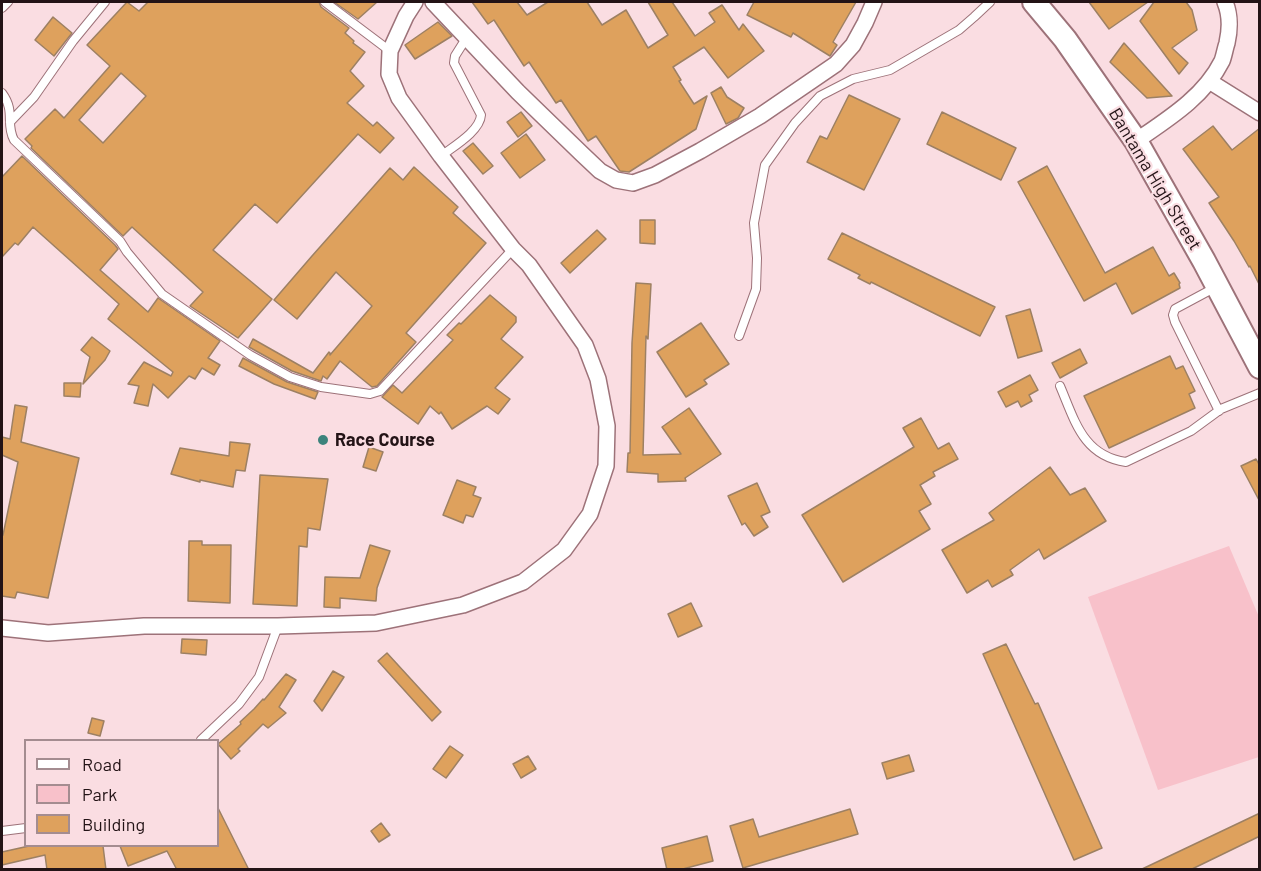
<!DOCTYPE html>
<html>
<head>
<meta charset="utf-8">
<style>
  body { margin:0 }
  #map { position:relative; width:1261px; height:871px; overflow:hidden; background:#fadde2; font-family:Barlow,sans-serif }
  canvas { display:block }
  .frame { position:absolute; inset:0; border:3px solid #231316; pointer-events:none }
  .legend { position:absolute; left:24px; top:739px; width:195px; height:108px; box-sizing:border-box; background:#fadde2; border:2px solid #a48c90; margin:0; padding:8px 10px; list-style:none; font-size:18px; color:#231316 }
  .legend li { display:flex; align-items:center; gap:12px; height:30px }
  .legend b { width:30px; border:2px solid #a48c90 }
</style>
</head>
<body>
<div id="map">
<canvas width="1261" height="871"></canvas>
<div class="frame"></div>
<ul class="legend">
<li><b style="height:8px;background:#fff"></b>Road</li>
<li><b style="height:16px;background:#f8c1ca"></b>Park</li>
<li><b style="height:16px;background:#dea15d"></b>Building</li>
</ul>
</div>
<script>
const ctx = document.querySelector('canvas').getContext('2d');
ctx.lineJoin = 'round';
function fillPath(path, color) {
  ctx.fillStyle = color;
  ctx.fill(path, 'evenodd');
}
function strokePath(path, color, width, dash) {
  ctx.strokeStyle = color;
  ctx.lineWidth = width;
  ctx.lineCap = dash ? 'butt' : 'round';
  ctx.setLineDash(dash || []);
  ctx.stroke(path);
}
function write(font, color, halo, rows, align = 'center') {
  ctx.font = font + ' Barlow,sans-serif';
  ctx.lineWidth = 4.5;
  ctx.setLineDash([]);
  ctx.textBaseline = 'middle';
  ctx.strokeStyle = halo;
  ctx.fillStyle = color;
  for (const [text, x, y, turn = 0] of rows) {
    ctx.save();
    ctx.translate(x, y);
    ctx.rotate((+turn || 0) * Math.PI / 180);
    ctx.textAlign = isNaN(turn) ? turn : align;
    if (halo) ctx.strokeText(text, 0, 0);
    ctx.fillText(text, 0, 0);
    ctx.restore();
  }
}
const green = new Path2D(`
  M1229 546 1259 617V757L1158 790 1088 597Z`);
const building = new Path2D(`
  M127 2 139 11 148 2H319L321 7 349 28 345 33 354 41 353 43 365 52 350 71 364 86 347 103 373 126 377 122 394 138 380 153 358 134 277 223 255 204 213 250 272 299 238 338 190 306 203 292 132 227 123 236 31 148 32 146 25 139 55 109 64 118 110 66 87 45ZM121 73 146 96 103 143 79 120Z
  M334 2H377L358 19Z
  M472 2H517L527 15 548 2H587L602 25 626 10 648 48 668 35 648 2H672L695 36 715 22 709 13 722 5 739 30 743 24 764 51 728 78 704 47 673 67 681 80 679 81 694 104 707 96 696 129 629 172 620 171 596 136 588 141 561 100 556 103 529 62 524 66 494 20 488 24Z
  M754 2H856L833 42 837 45 830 56 793 33 791 37 747 15Z
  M1089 2H1148L1109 29Z
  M1154 2H1186L1192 10 1197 30 1172 48 1188 63 1179 74 1140 21Z
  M53 17 72 33 54 56 35 40Z
  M438 22 452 36 415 59 405 45Z
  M1124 43 1172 96 1147 98 1110 62Z
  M721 87 727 97 744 108 738 118 726 124 711 93Z
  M849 95 900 119 864 190 807 162 820 136 827 139Z
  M521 112 532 126 518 137 507 122Z
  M942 112 1016 148 1001 180 927 144Z
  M1213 126 1232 150 1260 128V286L1250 266 1249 267 1234 241 1209 203 1219 197 1183 149Z
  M526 134 545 160 520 178 501 153Z
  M473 143 493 166 483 174 463 151Z
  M22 156 115 245 118 249 100 270 148 312 158 298 220 341 208 358 220 365 214 375 202 368 195 379 189 376 168 398 153 384 148 406 134 403 139 386 128 384 144 362 171 376 173 372 108 319 119 304 33 227 18 245 15 243 2 257V177Z
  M1047 166 1105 273 1153 247 1169 276 1174 273 1180 283 1179 284 1180 288 1132 314 1116 283 1084 301 1018 182Z
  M414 167 458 207 453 213 486 243 406 333 416 342 384 378 377 386 372 387 340 361 327 379 323 376 321 381 292 371 249 347 253 339 313 373 329 352 330 353V355L372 306 336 272 297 319 274 300 312 256 390 168 403 180Z
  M640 220H655V244L640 243Z
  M597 230 606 239 570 273 561 263Z
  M842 233 995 307 980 336 871 282 870 284 858 278 860 275 828 259Z
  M636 283 651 284 648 339 646 336 643 455 681 454 662 427 689 408 721 454 685 478 686 481 658 482V474L627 472 628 453H630L632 343Z
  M490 295 516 317V322L501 339 523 357 495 388 510 399 498 414 487 406 452 429 441 412 439 414 430 406 418 424 382 397 393 385 402 393 453 340 447 335 459 323 461 324Z
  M1030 309 1042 351 1018 358 1006 316Z
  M701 323 729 364 704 380 707 384 686 397 657 352Z
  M92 337 110 351 105 360 83 384 90 357 81 350Z
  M1080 349 1087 363 1060 378 1052 363Z
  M1170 356 1176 369 1183 366 1195 391 1189 394 1195 408 1109 448 1084 396Z
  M243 358 287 382 318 392 315 399 274 384 239 366Z
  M1030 375 1038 390 1029 395 1032 401 1021 407 1018 401 1006 407 998 392Z
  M64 383H81L80 397 64 396Z
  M15 405 27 407 21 442 79 458 48 598 17 592 15 598 2 596V535H3L18 462 2 455V437L10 439Z
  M921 418 938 449 949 443 958 459 933 472 935 476 920 485 931 504 919 511 930 529 843 582 802 515 914 447 903 428Z
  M230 442 250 444 245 471 236 470 233 487 200 480V482L171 474 180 448 229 456Z
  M369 447 383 452 376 471 363 467Z
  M1256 459 1260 466V502L1241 466Z
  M1050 467 1070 495 1085 488 1106 521 1044 559 1039 549 1010 570 1013 575 992 587 988 580 967 593 942 550 994 520 989 513Z
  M260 475 328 479 320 530 308 528 307 547 299 546 297 606 253 604Z
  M457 480 476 487 473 495 481 498 473 517 466 515 463 523 443 515Z
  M757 483 770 512 761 516 768 527 754 536 745 523 742 525 728 496Z
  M189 541H202V545H231L230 603 188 601Z
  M370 545 390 551 377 588 376 601 340 598V608L324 607 325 577 360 578Z
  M691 603 702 626 678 637 668 614Z
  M182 639 207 640 206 655 181 653Z
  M1006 644 1035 704 1038 703 1102 848 1074 860 983 654Z
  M387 653 441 712 432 721 378 661Z
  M333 671 344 677 322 711 314 701Z
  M286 674 296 680 279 707 286 713 268 728 263 724 238 749 240 751 231 759 218 744 241 724 240 722 254 709 263 699 264 700Z
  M92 718 104 721 100 736 88 733Z
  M450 746 463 755 446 778 433 769Z
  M909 755 914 771 887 779 882 763Z
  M528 756 536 769 521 778 513 764Z
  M218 808 249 870H177L167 851 128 866 120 846H218Z
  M850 809 858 834 743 868 730 826 753 819 759 837Z
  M1260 813V836L1190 870H1140Z
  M381 823 390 835 379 842 371 831Z
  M707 836 713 861 679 870H667L662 848Z
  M29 846H103L106 870H47L45 855 2 865V852Z`);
const lane = new Path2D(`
  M325 2 390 51
  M2 8 8 2
  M2 93C16 112 5 123 14 140L120 241 127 252 162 294 250 355 290 377 321 387 370 394 380 391 513 249
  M10 122 34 97 73 41 105 2
  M441 156C454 146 480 131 481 115L454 63 455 56 467 37
  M1216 287 1175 309 1173 315 1175 322 1219 411
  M739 336 756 289 757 258 754 223 765 165 795 123 820 96 853 79 890 70 959 30 974 17 990 2
  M1060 386C1075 421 1083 456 1126 462L1191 431 1221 409 1260 393
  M201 740 239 704 259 677 278 626
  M2 831 26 828`);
const street = new Path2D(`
  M433 2 518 92 582 154 600 171 616 180 633 183 655 175 700 151 760 116 836 64 853 45 865 23 874 2
  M1209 81 1260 113
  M1136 141C1168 119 1204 97 1222 61 1224 56 1225 49 1227 43 1230 30 1230 14 1225 2
  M2 628 48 633 144 626H278L376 623 463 605 523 582 564 550 590 514 606 466 607 426 598 379 585 345 529 265 513 249 441 156 399 98 389 74 390 51 406 16 415 2`);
const secondary = new Path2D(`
  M1034 2 1065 39 1136 141 1204 261 1260 367`);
const markers = [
  [323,440,6,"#3c837c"]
];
const streetNames = [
  ["Bantama High Street",1155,179,59]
];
const poiNames = [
  ["Race Course",335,440]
];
fillPath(green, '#f8c1ca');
fillPath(building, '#dea15d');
strokePath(building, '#9d8063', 1.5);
strokePath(lane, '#9d7279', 10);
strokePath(street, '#9d7279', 18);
strokePath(secondary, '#9d7279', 26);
strokePath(lane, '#fff', 8);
strokePath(street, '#fff', 15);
strokePath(secondary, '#fff', 22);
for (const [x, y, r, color] of markers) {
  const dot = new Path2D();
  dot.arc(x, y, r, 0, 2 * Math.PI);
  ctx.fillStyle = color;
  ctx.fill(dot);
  strokePath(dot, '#fadde2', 2);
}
write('18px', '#231316', '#fadde2', streetNames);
write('bold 18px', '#231316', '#fadde2', poiNames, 'left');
</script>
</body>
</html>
